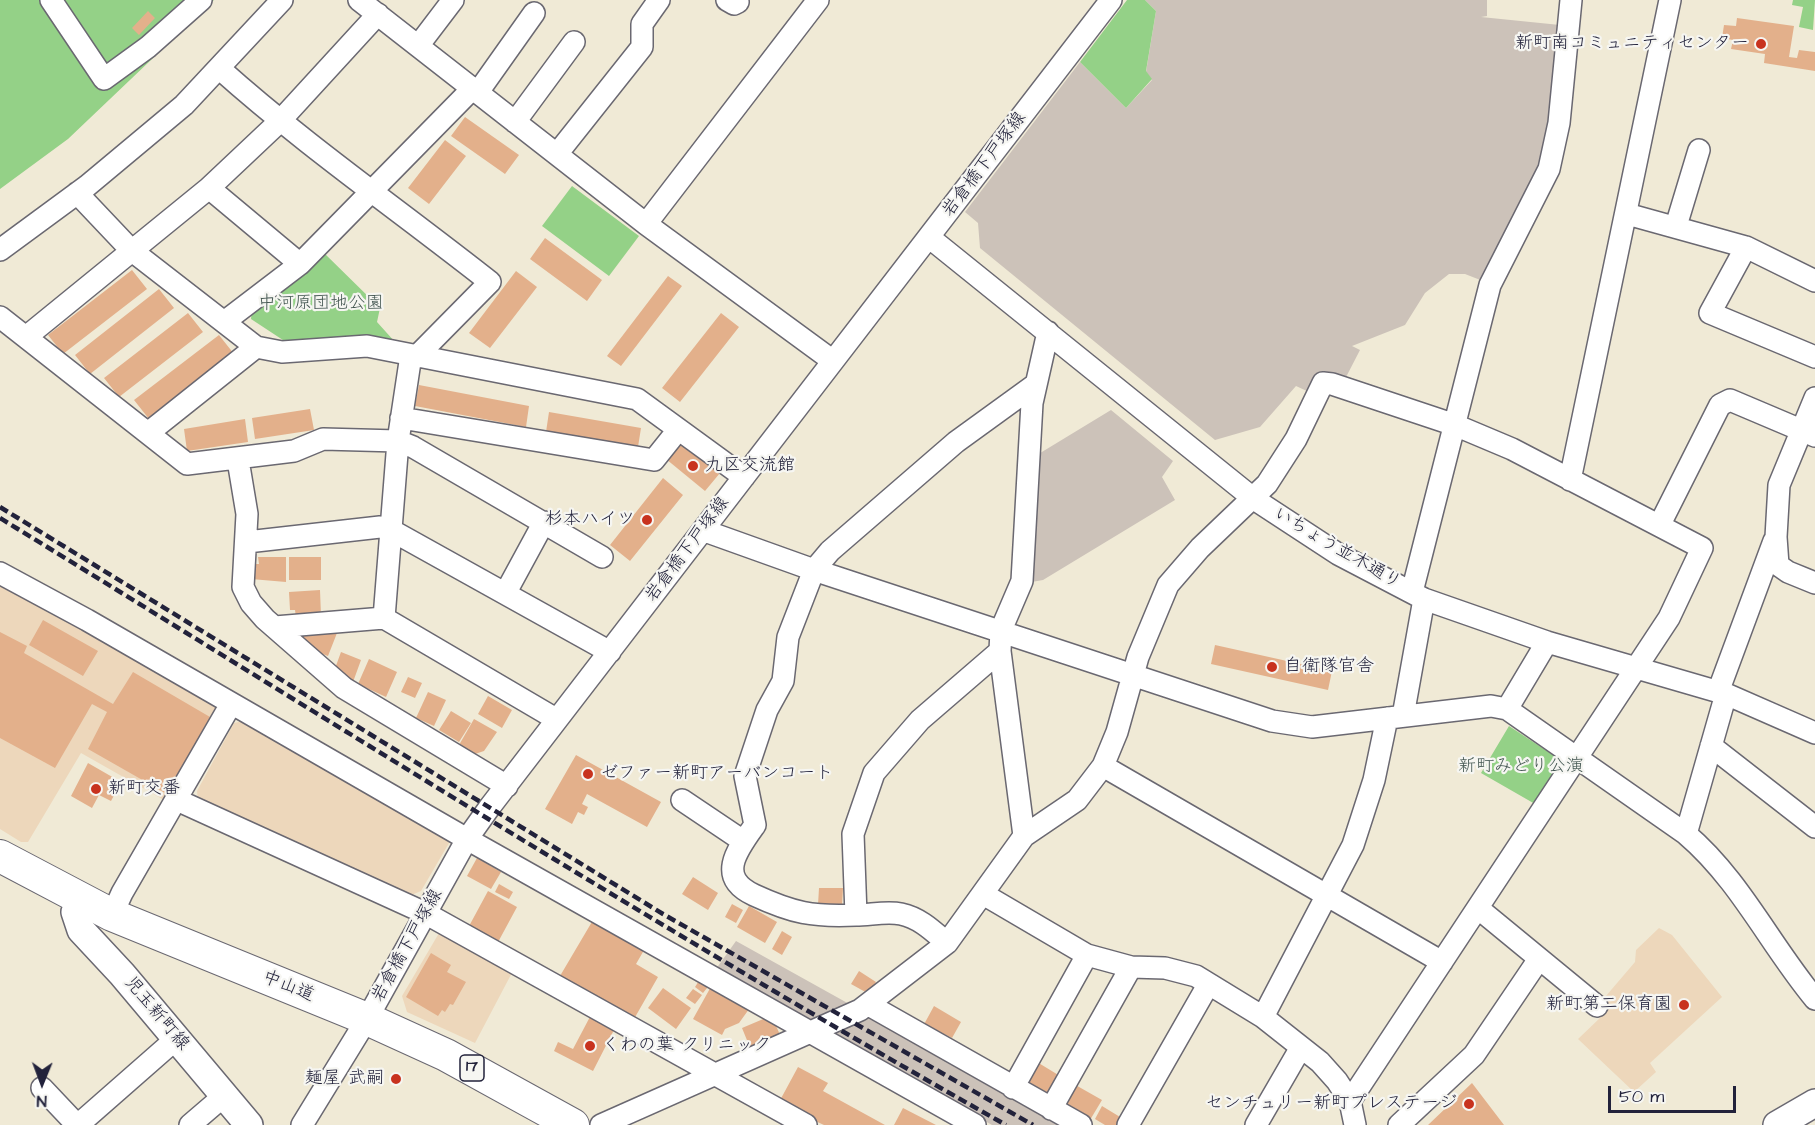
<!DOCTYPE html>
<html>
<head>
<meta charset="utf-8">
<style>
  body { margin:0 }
  #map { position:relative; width:1815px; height:1125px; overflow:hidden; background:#f0ead6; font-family:"Architects Daughter",sans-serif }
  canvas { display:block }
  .north { position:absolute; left:12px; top:1053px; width:60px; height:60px; -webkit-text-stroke:4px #f6f6f2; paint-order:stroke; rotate:181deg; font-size:16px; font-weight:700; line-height:24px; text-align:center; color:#22223b }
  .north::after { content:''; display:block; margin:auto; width:21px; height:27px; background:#22223b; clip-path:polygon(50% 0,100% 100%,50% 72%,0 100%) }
  .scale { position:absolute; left:1608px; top:1086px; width:128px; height:27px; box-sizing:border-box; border:3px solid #22223b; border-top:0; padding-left:8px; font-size:18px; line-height:21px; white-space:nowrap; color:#22223b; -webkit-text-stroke:4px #f6f6f2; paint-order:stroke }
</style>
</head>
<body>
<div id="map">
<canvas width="1815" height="1125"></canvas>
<div class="north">N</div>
<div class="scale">50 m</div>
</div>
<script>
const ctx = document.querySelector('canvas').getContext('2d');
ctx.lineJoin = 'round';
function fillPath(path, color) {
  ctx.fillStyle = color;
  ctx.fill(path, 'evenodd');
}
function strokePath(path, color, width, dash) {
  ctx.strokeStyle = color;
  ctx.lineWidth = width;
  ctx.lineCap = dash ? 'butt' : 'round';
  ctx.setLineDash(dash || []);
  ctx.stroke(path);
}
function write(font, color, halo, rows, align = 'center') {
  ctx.font = font + ' "Architects Daughter","Klee One",sans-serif';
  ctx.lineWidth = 4.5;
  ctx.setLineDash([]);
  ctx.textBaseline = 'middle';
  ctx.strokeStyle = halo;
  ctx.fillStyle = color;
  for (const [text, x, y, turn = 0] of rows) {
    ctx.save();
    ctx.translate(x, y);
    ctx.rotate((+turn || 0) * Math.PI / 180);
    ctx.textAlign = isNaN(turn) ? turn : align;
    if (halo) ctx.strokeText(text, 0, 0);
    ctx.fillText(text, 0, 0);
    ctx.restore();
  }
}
const built = new Path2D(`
  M0 582 216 703 217 712 164 800 81 753 28 842H21L0 829Z
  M248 720 448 834 449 843 421 891 409 896 198 802 197 791 234 723Z
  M442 928 515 967 475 1043 407 1012 402 996Z
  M1659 928 1672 935 1722 997 1650 1063 1656 1072 1634 1092 1578 1039 1601 1017 1594 1010 1635 962 1636 950Z`);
const industrial = new Path2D(`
  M1145 0H1487V16L1481 17 1560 25 1550 123 1542 168 1488 283 1465 274H1449L1425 293 1405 325 1352 346 1360 350 1344 381 1309 392 1296 386 1260 427 1215 440 980 248 978 223 965 212 1080 62 1126 108 1152 80 1146 72 1156 11Z
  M1111 410 1173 461 1162 477 1175 500 1043 580 1026 583 1032 458Z
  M736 941 860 1010 1066 1125H992L716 969Z`);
const green = new Path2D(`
  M0 0H214L68 139 0 189Z
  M1127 0H1145L1156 11 1146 71 1152 79 1126 108 1080 62Z
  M1793 0H1815L1813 30 1799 27 1803 7 1792 5Z
  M572 186 639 236 609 276 542 226Z
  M322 251 380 308 377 322 395 342 289 344 251 319 252 308Z
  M1509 726 1559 759V768L1535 804 1481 773Z`);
const building = new Path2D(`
  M148 11 155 18 139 35 132 28Z
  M1737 18 1794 26 1789 57 1797 58 1799 50 1815 52V71L1764 63 1765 54 1731 49 1733 40 1722 38 1724 25 1736 26Z
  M465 117 519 155 505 174 451 136Z
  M445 140 466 156 429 204 408 188Z
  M545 238 602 280 587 301 530 259Z
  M132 270 147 289 63 354 48 335Z
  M516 271 537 287 490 348 469 333Z
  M668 276 682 286 621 366 607 356Z
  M159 289 174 308 90 374 75 355Z
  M188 313 203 332 119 397 104 378Z
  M721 313 739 327 680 402 662 388Z
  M219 335 234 354 149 419 134 400Z
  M419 385 529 406 526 427 415 406Z
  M310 409 314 430 255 439 252 418Z
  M549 412 641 428 638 447 546 432Z
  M245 419 248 442 187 451 184 429Z
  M679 443 691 453 692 450 720 473 705 491 666 459Z
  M663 478 683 495 630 561 610 545Z
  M258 557H286V582L251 579V564H259Z
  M289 557H321V580H289Z
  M320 590 321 616 296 617 295 610H290L289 592Z
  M43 620 98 651 83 676 29 645Z
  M317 626 337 633 328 656 309 649 300 641 304 628Z
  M0 632 27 646 24 653 113 704 133 672 210 717 167 794 88 749 107 712 92 704 55 768 0 738Z
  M1215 645 1332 671 1328 690 1211 664Z
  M341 652 361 660 353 682 333 674Z
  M369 659 397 672 386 697 358 684Z
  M408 677 422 683 415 698 401 692Z
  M428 692 446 700 434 726 416 718Z
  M488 696 512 710 502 728 478 714Z
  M451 711 471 723 459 742 439 730Z
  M474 719 497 732 484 751 475 754 459 745Z
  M576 755 661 802 647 827 587 794 582 804 588 807 584 815 578 812 572 824 545 809Z
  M88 763 121 782 111 801 99 795 92 808 71 796Z
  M477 858 501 872 491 889 467 876Z
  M693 877 718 893 708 910 682 894Z
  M499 884 513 892 509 899 495 892Z
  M819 888H843L842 906 818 905Z
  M488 891 517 907 497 944 468 928Z
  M732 904 743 910 736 923 725 917Z
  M749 906 777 922 765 943 737 927Z
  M596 915 647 945 636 964 658 977 634 1019 560 976Z
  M782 931 792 937 782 955 772 949Z
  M431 953 451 965 447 972 466 982 453 1005 450 1004 445 1012 442 1010 438 1016 406 997Z
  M859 971 876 982 869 994 851 984Z
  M702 976 711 983 703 993 695 987Z
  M713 983 752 1005 739 1023 725 1029 722 1035 693 1019Z
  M663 988 691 1008 676 1029 648 1008Z
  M693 989 702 995 695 1004 686 998Z
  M934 1006 961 1022 952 1038 944 1034 942 1038 922 1028Z
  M592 1013 616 1026 593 1071 554 1051 558 1042 573 1049Z
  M768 1017 773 1019 781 1037 751 1050 742 1028Z
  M1037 1062 1060 1076 1050 1094 1026 1081Z
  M798 1067 828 1083 823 1091 885 1125H824L778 1104Z
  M1072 1083 1102 1100 1090 1120 1061 1103Z
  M1472 1083 1504 1125H1428Z
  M1102 1106 1125 1120 1122 1125H1105L1095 1119Z
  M903 1108 936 1125H894Z`);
const minor = new Path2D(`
  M51 0 104 79 148 47 201 0
  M359 0 646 224 833 361
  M727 0 734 4 738 2
  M418 46 453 0
  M220 69C305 145 400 211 490 282L418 355
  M478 92 534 13
  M515 122 574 42
  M557 154 642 47V24L659 0
  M209 188 300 264
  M77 193 131 250 256 347 282 352 367 346 637 399 744 477
  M1627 214 1746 247 1815 281
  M646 224 818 0
  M1676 226 1699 150
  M930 238 1254 499 1338 554 1424 599 1547 642 1726 694 1815 733
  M1746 247 1710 313 1815 357
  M0 250 87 186 184 105 282 0
  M0 317 187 464 294 451 323 439 398 441 413 447 602 557
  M224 322 300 264 473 88
  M26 337 209 188 279 122 378 14
  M1815 398 1779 485 1776 537 1778 565 1788 572 1815 583
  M401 418 654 460 678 430
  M148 433 256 347
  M238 460 247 514 243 587 251 603 265 619 344 688 507 786
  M1570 480 1670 0
  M1660 524 1720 405 1730 400 1815 436
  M705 531 814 570 1272 721 1312 727 1491 706 1507 709 1686 834C1740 880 1770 945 1815 999
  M247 542 380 527 389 529 610 652
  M0 573 87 620 467 839 975 1125
  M506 592 544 522
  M1412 592 1490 285 1549 169 1559 123 1571 0
  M384 618 398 441 411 355
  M275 627 384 618 556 719
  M1718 692 1774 541
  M1507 709 1547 642
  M1403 716 1424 599
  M1711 746 1815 827
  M1103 766 1442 962
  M177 800 425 913 806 1125
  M682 800 743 841
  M1686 834 1726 694
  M1024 836 1000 651 1001 630 1022 581 1032 403 1048 332
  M983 894 1087 955 1131 967 1165 968 1196 976 1263 1017 1320 1062 1337 1081 1350 1101 1355 1125
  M1479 909 1597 1006
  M112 915 122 893 231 704
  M856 915 853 834 874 773 920 720 1000 651
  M947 943C933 931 920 918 901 914 887 911 870 915 856 915 812 917 793 913 754 895 716 877 737 850 755 825L745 776 767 710 783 681 788 637 814 570 830 551 956 442 1036 384
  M869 1005 1081 1125
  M1263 1017 1353 845 1374 780 1387 718
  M42 1088 77 1125
  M1013 1088 1087 955
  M1051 1109 1131 967
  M78 1125 176 1039
  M190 1125 225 1095
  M302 1125 367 1019 467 839 489 808 1111 0
  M601 1125 860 1010 947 943 1024 836 1077 800 1103 766 1117 732 1138 657 1168 585 1200 548 1267 484 1296 439 1323 383 1332 384 1455 425 1512 449 1702 548 1669 618 1350 1101
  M1128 1125 1208 985
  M1256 1125 1300 1049
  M1399 1125 1474 1055 1539 959`);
const major = new Path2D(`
  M81 900 75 912 81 930 122 974 249 1125
  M1777 1125 1815 1103`);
const highway = new Path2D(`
  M0 856 112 915 367 1019 446 1055 573 1125`);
const rail = new Path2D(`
  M0 507 663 914 1033 1125
  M0 518C334 723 665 933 1006 1125`);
const markers = [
  [1761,44,6,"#c8321e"],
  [693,466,6,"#c8321e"],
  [647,520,6,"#c8321e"],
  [1272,667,6,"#c8321e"],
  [588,774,6,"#c8321e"],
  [96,789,6,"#c8321e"],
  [1684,1005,6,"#c8321e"],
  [590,1046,6,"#c8321e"],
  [396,1079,6,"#c8321e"],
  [1469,1104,6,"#c8321e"]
];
const shields = [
  [472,1068,24]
];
const shieldNames = [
  ["17",472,1068]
];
const poiNames = [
  ["新町南コミュニティセンター",1749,44],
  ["九区交流館",705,466,"left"],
  ["杉本ハイツ",635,520],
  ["自衛隊官舎",1284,667,"left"],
  ["ゼファー新町アーバンコート",600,774,"left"],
  ["新町交番",108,789,"left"],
  ["新町第二保育園",1672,1005],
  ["くわの葉 クリニック",602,1046,"left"],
  ["麺屋 武嗣",384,1079],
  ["センチュリー新町プレステージ",1457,1104]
];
const streetNames = [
  ["岩倉橋下戸塚線",985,165,-53],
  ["いちょう並木通り",1337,549,30],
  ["岩倉橋下戸塚線",688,550,-53],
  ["岩倉橋下戸塚線",408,946,-61],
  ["中山道",288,987,22],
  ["児玉新町線",156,1014,50]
];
const parkNames = [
  ["中河原団地公園",321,304],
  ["新町みどり公演",1521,767]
];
fillPath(built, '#edd7bb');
fillPath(industrial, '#ccc2b9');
fillPath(green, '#94d187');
fillPath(building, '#e3b08b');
strokePath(minor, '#6a6871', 24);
strokePath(major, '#6a6871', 30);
strokePath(highway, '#6a6871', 34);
strokePath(minor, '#fff', 21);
strokePath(major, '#fff', 27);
strokePath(highway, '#fff', 32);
strokePath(rail, '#22223b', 4.5, [9, 4.5]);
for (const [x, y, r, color] of markers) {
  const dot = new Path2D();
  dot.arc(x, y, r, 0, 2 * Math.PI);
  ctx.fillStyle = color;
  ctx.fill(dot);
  strokePath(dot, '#f6f6f2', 2);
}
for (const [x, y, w] of shields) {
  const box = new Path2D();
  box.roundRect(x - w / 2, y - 13, w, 26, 4.5);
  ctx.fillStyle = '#f6f6f2';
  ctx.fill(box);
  strokePath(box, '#22223b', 1.5);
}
write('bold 16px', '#22223b', null, shieldNames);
write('18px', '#22223b', '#f6f6f2', poiNames, 'right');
write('18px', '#22223b', '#f6f6f2', streetNames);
write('18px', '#445752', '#f6f6f2', parkNames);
</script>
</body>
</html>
